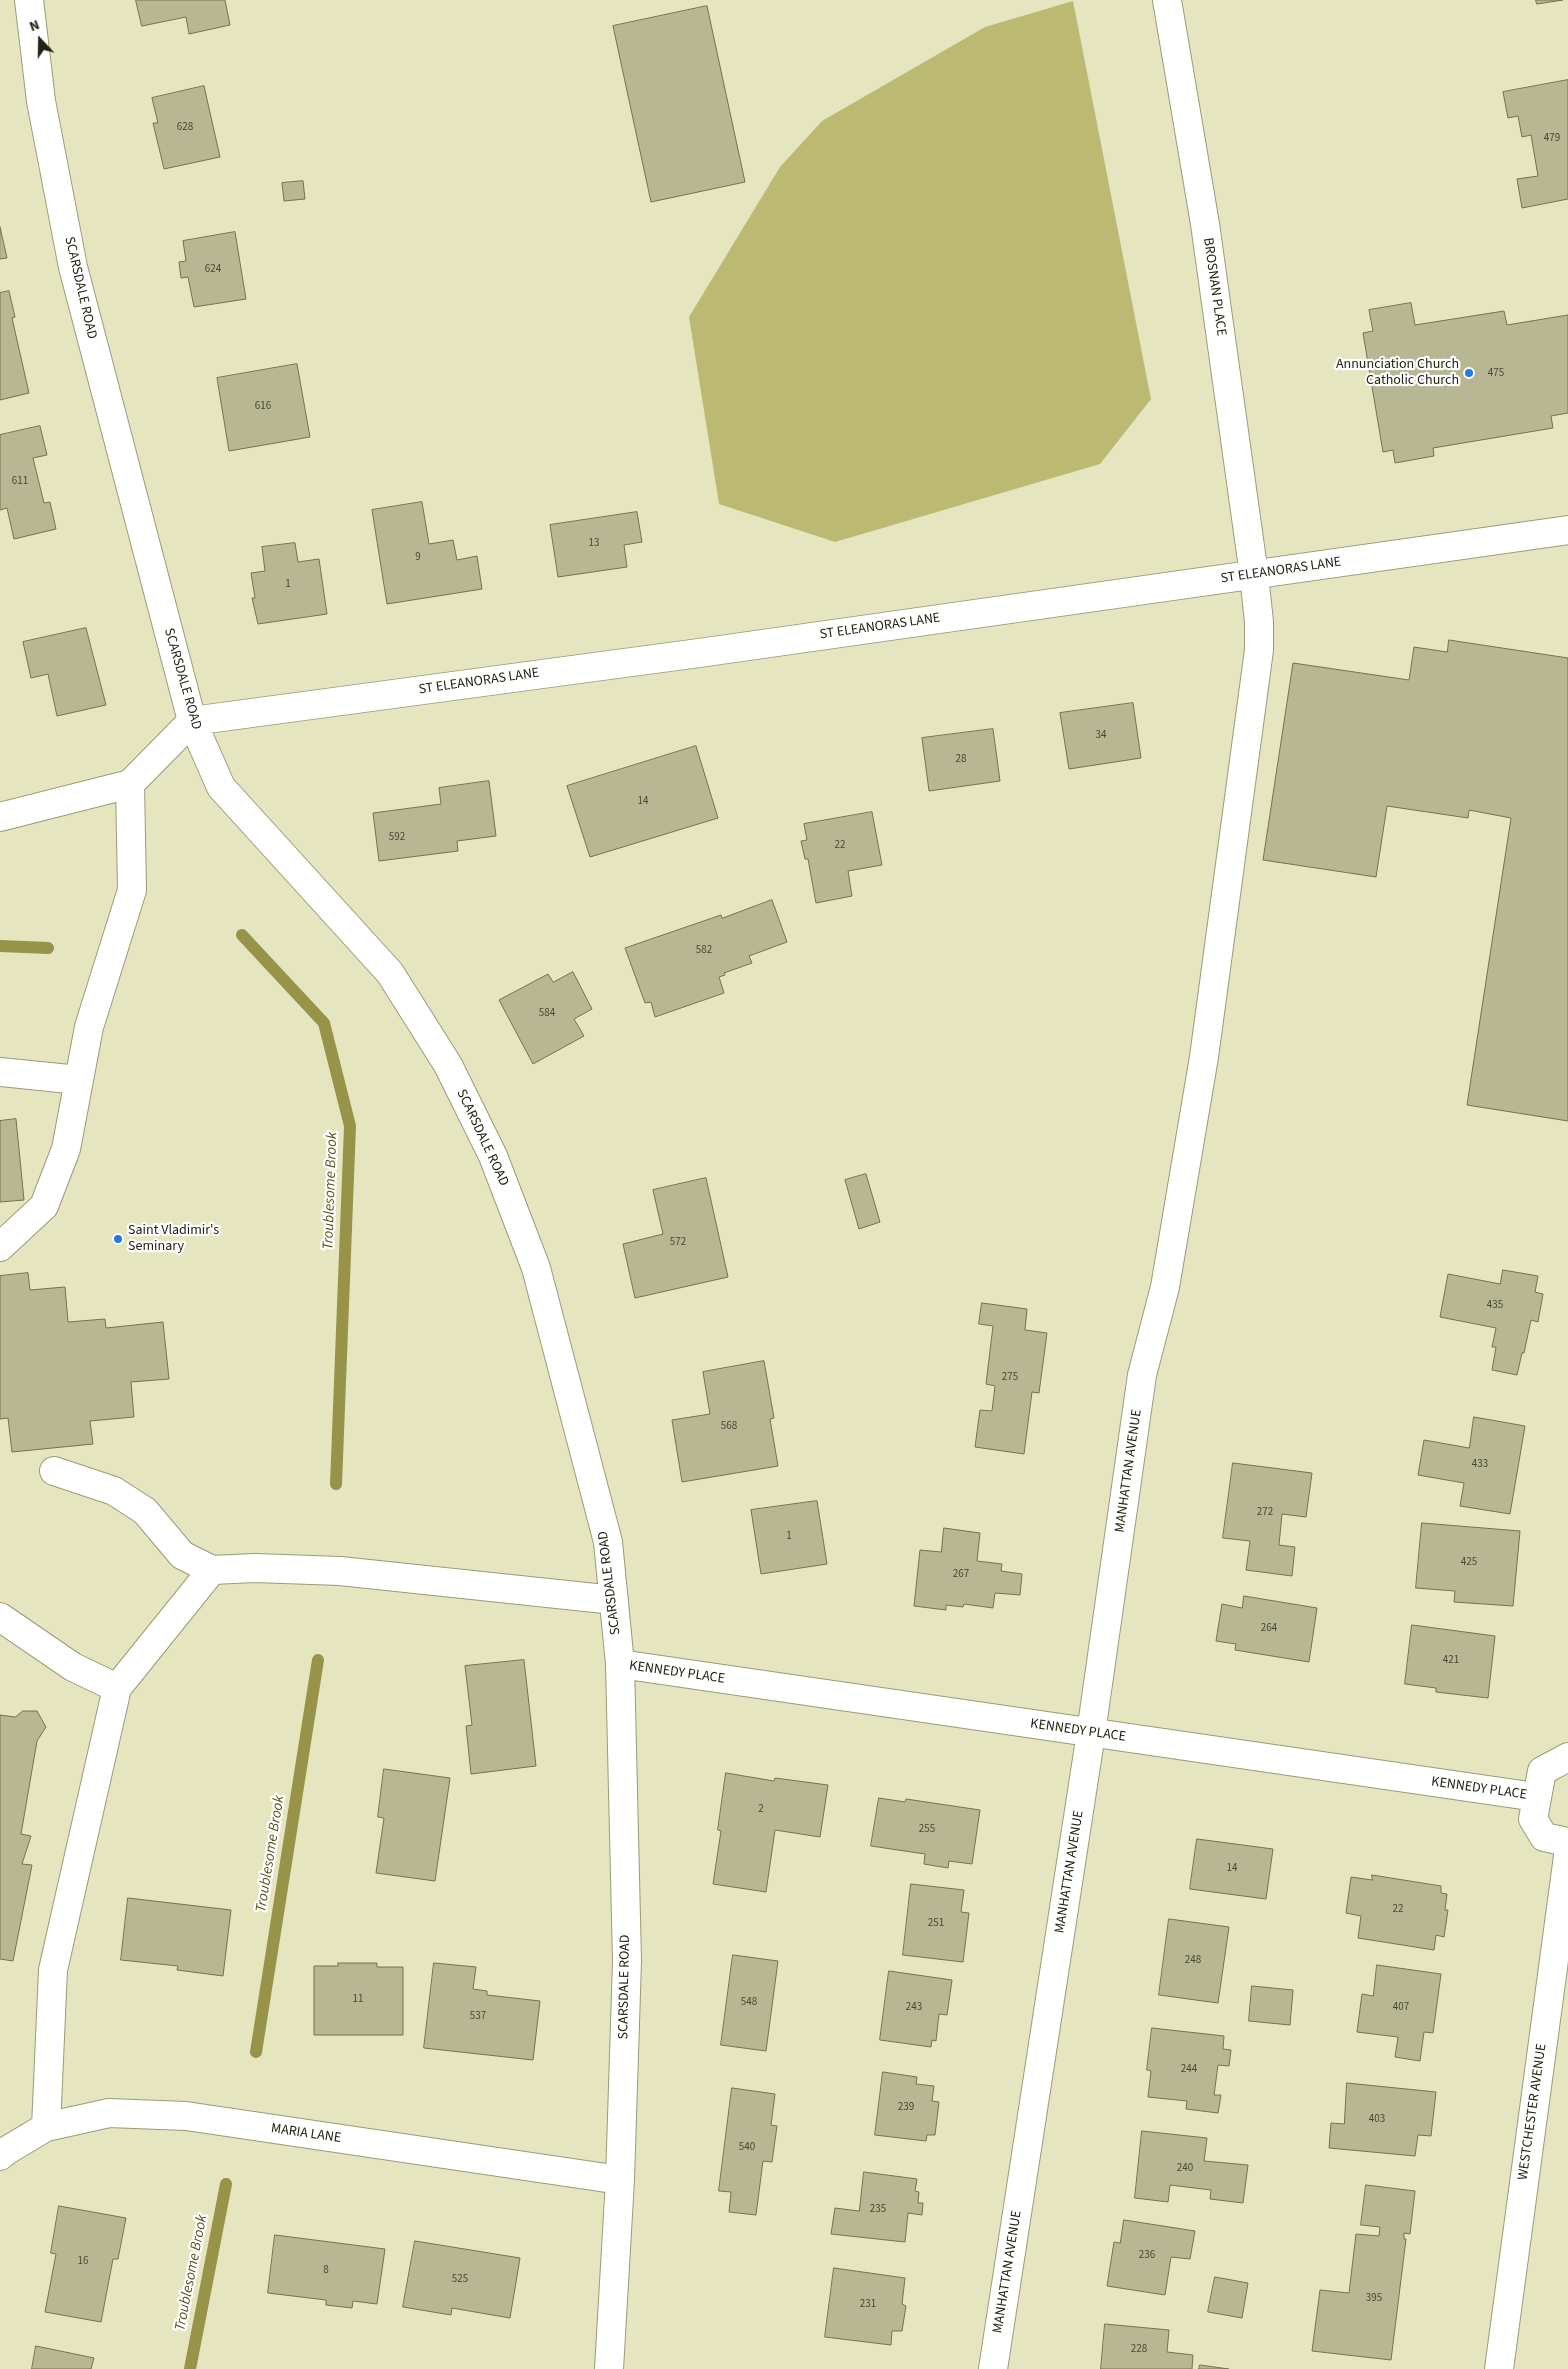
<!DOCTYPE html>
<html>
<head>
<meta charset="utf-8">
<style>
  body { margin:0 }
  #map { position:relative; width:1568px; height:2369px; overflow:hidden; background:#e5e5c0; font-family:"Source Sans 3",sans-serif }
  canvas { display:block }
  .north { position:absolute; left:15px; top:15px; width:50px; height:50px; -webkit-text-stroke:4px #fff; paint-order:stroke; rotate:339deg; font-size:14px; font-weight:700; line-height:20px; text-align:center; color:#232315 }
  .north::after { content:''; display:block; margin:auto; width:18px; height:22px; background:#232315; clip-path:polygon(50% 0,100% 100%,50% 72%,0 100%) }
</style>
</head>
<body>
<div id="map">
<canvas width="1568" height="2369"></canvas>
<div class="north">N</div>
</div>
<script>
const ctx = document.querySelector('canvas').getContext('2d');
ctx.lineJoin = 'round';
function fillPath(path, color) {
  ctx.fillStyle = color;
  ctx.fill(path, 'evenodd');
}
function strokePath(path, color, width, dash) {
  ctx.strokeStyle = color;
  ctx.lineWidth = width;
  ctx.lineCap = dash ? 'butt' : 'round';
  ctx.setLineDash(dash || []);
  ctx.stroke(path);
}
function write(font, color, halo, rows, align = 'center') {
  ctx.font = font + ' "Source Sans 3",sans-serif';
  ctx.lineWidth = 4.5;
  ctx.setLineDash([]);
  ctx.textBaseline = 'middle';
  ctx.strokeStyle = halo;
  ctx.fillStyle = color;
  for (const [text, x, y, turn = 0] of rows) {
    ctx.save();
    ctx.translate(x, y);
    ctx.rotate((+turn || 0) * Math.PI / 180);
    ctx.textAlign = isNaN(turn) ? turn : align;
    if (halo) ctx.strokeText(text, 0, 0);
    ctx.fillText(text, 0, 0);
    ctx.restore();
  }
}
const green = new Path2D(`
  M1073 1 1151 399 1100 464 835 542 719 504 689 317 780 167 822 121 985 27Z`);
const stream = new Path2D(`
  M242 935 324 1023 350 1126 336 1484
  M0 946 48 948
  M256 2052 318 1660
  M190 2369 226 2184`);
const building = new Path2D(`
  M136 0H225L230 25 189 34 186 17 142 26Z
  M1536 0H1563L1537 4Z
  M707 6 745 182 651 202 613 26Z
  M1568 80V199L1522 208 1517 179 1538 176 1531 135 1522 137 1518 116 1508 118 1503 92Z
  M204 86 220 157 164 169 153 123H158L152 98Z
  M303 181 305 199 284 201 282 183Z
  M0 227 7 258 0 259Z
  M235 232 246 299 194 307 188 277 181 278 179 262 186 261 183 241Z
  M9 291 15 317 12 318 29 393 0 400V293Z
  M1411 303 1415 325 1504 311 1507 325 1568 315V413L1551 416 1553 428 1433 448 1434 456 1395 463 1393 450 1383 452 1363 333 1373 331 1369 310Z
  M297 364 310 437 229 451 217 378Z
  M40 426 47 455 33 458 44 503 50 502 56 529 14 539 7 508 0 510V435Z
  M422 502 429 544 453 540 457 560 477 556 482 589 387 604 372 510Z
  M637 512 642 542 624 545 627 567 558 577 550 525Z
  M295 543 298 562 319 559 327 614 258 624 252 598H255L251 573 265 571 262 547Z
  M86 628 106 705 57 716 48 674 31 678 23 642Z
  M1449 640 1568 658V1121L1467 1105 1511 818 1469 810 1468 818 1387 806 1376 877 1263 860 1293 663 1409 680 1414 647 1447 652Z
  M1133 703 1141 758 1069 769 1060 713Z
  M993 729 1000 781 929 791 922 738Z
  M696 746 718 818 590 857 567 786Z
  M489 781 496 836 457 841 458 851 379 861 373 813 441 804 439 788Z
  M872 812 882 865 848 871 852 896 816 903 808 859H805L801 841 807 840 804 824Z
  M772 900 787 942 749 956 752 963 724 973 725 975 719 977 724 993 655 1017 651 1002 645 1003 625 948 721 915 722 918Z
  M573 972 592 1009 574 1019 584 1036 533 1064 499 1000 548 974 553 982Z
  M16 1119 24 1200 0 1202V1121Z
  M866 1174 880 1222 859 1229 845 1180Z
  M706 1178 728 1277 635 1298 623 1244 663 1234 653 1190Z
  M1503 1270 1538 1276 1535 1292 1543 1294 1538 1322 1531 1320 1524 1353H1522L1517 1375 1492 1370 1496 1347H1492L1496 1328 1440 1317 1448 1274 1500 1284Z
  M28 1273 30 1290 65 1287 68 1322 105 1319 106 1328 163 1322 169 1379 131 1382 134 1417 90 1421 93 1444 12 1452 8 1418 0 1419V1276Z
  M982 1303 1027 1309 1025 1330 1047 1333 1039 1393 1032 1392 1024 1454 975 1447 980 1410 992 1411 995 1386 986 1384 993 1326 979 1324Z
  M764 1361 774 1418 770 1419 778 1466 682 1482 672 1420 710 1414 703 1372Z
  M1474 1417 1525 1426 1510 1514 1460 1506 1464 1483 1418 1475 1424 1440 1469 1448Z
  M1233 1463 1312 1473 1306 1517 1282 1514 1279 1545 1295 1547 1292 1576 1246 1570 1250 1541 1223 1538Z
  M817 1501 827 1564 761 1574 751 1510Z
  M1422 1523 1520 1531 1513 1606 1454 1602 1455 1591 1416 1588Z
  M944 1528 980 1533 977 1561 1002 1564 1001 1571 1022 1574 1020 1595 995 1593 993 1608 964 1604 963 1607 946 1605V1610L914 1606 920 1550 941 1552Z
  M1244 1596 1317 1608 1309 1662 1235 1650 1236 1644 1216 1641 1222 1604 1242 1608Z
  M1412 1625 1495 1636 1488 1698 1436 1692V1688L1405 1684Z
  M524 1660 536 1766 471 1774 466 1726 472 1725 465 1666Z
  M23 1711H37L46 1727 37 1741 21 1834 31 1836 22 1864 32 1865 13 1961 0 1959V1715L15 1717Z
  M384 1769 450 1778 435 1881 376 1873 384 1818 378 1817Z
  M726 1773 774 1781 775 1778 828 1785 820 1837 775 1830 766 1892 713 1884 721 1831 718 1830Z
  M879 1798 905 1802 906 1799 980 1810 972 1864 949 1861 948 1868 924 1864 925 1854 871 1846Z
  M1197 1839 1273 1849 1266 1899 1190 1889Z
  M1372 1875 1441 1886V1893L1447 1894 1445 1910H1448L1444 1937 1436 1935 1434 1950 1358 1938 1361 1916 1346 1913 1351 1877 1372 1880Z
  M911 1884 964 1890 961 1912 969 1913 963 1962 903 1955Z
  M128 1898 231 1910 223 1976 177 1970 178 1966 121 1960Z
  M1169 1919 1229 1927 1218 2003 1159 1995Z
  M733 1955 778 1961 766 2051 721 2045Z
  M338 1963H377V1967H403V2035H314V1966H338Z
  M434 1963 476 1967 473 1989 487 1991V1995L540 2001 533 2060 424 2048Z
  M1377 1965 1441 1974 1433 2033 1424 2032 1420 2061 1395 2057 1398 2037 1357 2032 1362 1994 1373 1996Z
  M889 1971 952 1980 947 2015 939 2014 936 2041 932 2040 931 2047 880 2040Z
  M1252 1986 1293 1990 1290 2025 1249 2021Z
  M1152 2028 1224 2036 1223 2049 1231 2050 1229 2066 1218 2065 1214 2095H1221L1218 2113 1186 2109 1187 2101 1148 2097 1151 2071 1147 2070Z
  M883 2072 917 2077 916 2084 934 2086 932 2101 939 2102 935 2135H927L926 2141 875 2135Z
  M1347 2083 1436 2092 1431 2136 1418 2135 1415 2156 1329 2148 1331 2123 1344 2124Z
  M732 2088 775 2094 771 2125 777 2126 772 2162 763 2161 756 2215 729 2212 731 2192 719 2191Z
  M1142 2131 1207 2138 1204 2161 1248 2165 1243 2203 1210 2199 1211 2190 1170 2185 1168 2202 1135 2198Z
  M864 2172 917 2179 915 2191 919 2192 918 2203H923L922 2215 908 2213 905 2242 831 2234 835 2208 859 2211Z
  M1366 2185 1415 2191 1410 2234 1404 2233V2239H1406L1391 2360 1312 2351 1320 2290 1349 2293 1356 2234 1379 2236 1380 2227 1361 2225Z
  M59 2206 126 2218 118 2259H113L101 2322 45 2312 56 2254 51 2253Z
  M1124 2220 1195 2231 1190 2259 1171 2257 1165 2295 1107 2286 1114 2242 1120 2243Z
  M275 2235 385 2249 377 2304 353 2301 352 2308 326 2305V2300L268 2293Z
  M415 2241 520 2258 510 2318 452 2308 451 2315 403 2307Z
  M834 2268 905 2278 902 2304 906 2306 902 2331H892L891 2345 825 2337Z
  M1215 2277 1248 2283 1242 2318 1208 2312Z
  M1105 2324 1169 2330 1167 2352 1193 2355 1192 2369H1101Z
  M36 2346 94 2358 91 2369H32Z
  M1200 2365 1229 2369H1199Z`);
const minor = new Path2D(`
  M29 0 41 101 73 267 192 721 221 787 390 973 448 1065 493 1156 536 1268 608 1542 620 1664 627 1961 620 2180 609 2369
  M0 817 130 784 192 721 699 653 1568 530
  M0 1072 79 1080
  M0 1247 44 1206 66 1149 89 1027 132 890 130 784
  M54 1471 114 1491 145 1511 182 1555 212 1570 255 1568 340 1571 614 1600
  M0 1617 73 1667 117 1688
  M620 1664 1536 1797
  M1568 1757 1542 1771 1533 1819 1544 1837 1568 1842
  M46 2127 53 1970 117 1688 212 1570
  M0 2156 6 2151 46 2127 109 2113 186 2116 620 2180
  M993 2369 1091 1733 1142 1375 1165 1287 1204 1057 1259 650V622L1254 575 1205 224 1167 0
  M1499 2369 1568 1856`);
const markers = [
  [1469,373,5,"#2679e4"],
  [118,1239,5,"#2679e4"]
];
const numberNames = [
  ["628",185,128],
  ["479",1552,139],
  ["624",213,270],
  ["475",1496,374],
  ["616",263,407],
  ["611",20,482],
  ["13",594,544],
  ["9",418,558],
  ["1",288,585],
  ["34",1101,736],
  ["28",961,760],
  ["14",643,802],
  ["592",397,838],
  ["22",840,846],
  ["582",704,951],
  ["584",547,1014],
  ["572",678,1243],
  ["435",1495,1306],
  ["275",1010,1378],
  ["568",729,1427],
  ["433",1480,1465],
  ["272",1265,1513],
  ["1",789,1537],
  ["425",1469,1563],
  ["267",961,1575],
  ["264",1269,1629],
  ["421",1451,1661],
  ["2",761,1810],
  ["255",927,1830],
  ["14",1232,1869],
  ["22",1398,1910],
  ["251",936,1924],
  ["248",1193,1961],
  ["11",358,2000],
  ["548",749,2003],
  ["243",914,2008],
  ["407",1401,2008],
  ["537",478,2017],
  ["244",1189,2070],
  ["239",906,2108],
  ["403",1377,2120],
  ["540",747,2148],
  ["240",1185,2169],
  ["235",878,2210],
  ["236",1147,2256],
  ["16",83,2262],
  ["8",326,2271],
  ["525",460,2280],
  ["395",1374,2299],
  ["231",868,2305],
  ["228",1139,2350]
];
const streetNames = [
  ["BROSNAN PLACE",1214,287,82],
  ["SCARSDALE ROAD",80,288,77],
  ["ST ELEANORAS LANE",1281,571,-8],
  ["ST ELEANORAS LANE",880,627,-8],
  ["SCARSDALE ROAD",182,679,74],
  ["ST ELEANORAS LANE",479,682,-8],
  ["SCARSDALE ROAD",482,1138,65],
  ["MANHATTAN AVENUE",1129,1471,-82],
  ["SCARSDALE ROAD",610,1583,-97],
  ["KENNEDY PLACE",677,1673,8],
  ["KENNEDY PLACE",1078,1731,8],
  ["KENNEDY PLACE",1479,1789,8],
  ["MANHATTAN AVENUE",1070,1872,-81],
  ["SCARSDALE ROAD",625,1987,-89],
  ["WESTCHESTER AVENUE",1533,2112,-82],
  ["MARIA LANE",306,2134,8],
  ["MANHATTAN AVENUE",1008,2272,-81]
];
const poiNames = [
  ["Annunciation Church",1459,365],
  ["Catholic Church",1459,381],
  ["Saint Vladimir's",128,1231,"left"],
  ["Seminary",128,1247,"left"]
];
const waterNames = [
  ["Troublesome Brook",331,1191,-88],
  ["Troublesome Brook",271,1854,-81],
  ["Troublesome Brook",192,2273,-79]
];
fillPath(green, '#bcba72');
strokePath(stream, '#97944a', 12);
fillPath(building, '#b7b794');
strokePath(building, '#727251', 1);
strokePath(minor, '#9b9b78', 30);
strokePath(minor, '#fff', 28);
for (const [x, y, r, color] of markers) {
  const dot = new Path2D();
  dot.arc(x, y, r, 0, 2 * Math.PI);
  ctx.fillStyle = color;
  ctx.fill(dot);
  strokePath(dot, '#fff', 2);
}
write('11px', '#484835', null, numberNames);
write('14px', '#232315', '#fff', streetNames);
write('14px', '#232315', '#fff', poiNames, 'right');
write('italic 15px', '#58561f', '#fff', waterNames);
</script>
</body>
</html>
